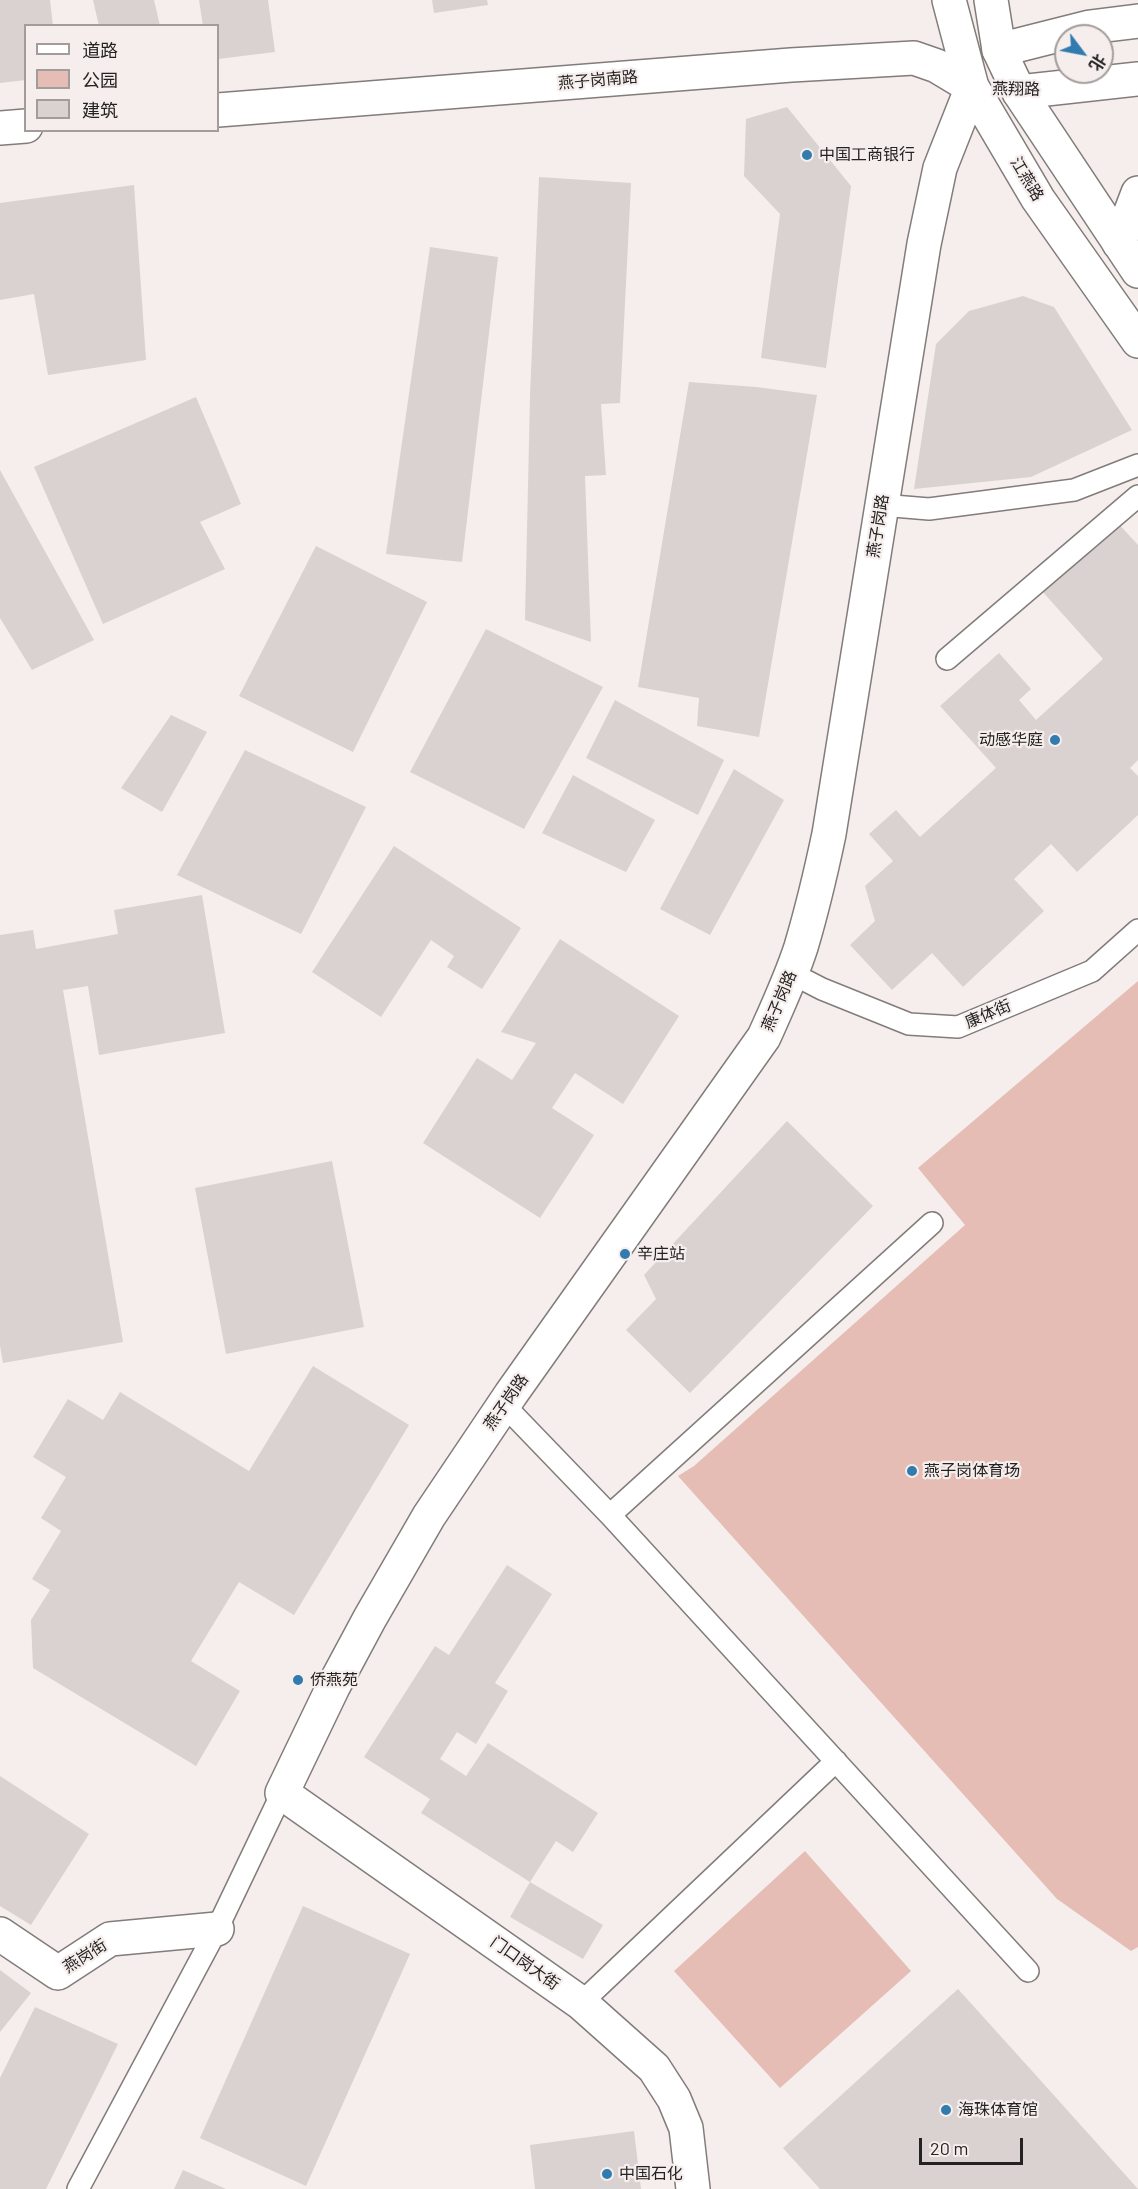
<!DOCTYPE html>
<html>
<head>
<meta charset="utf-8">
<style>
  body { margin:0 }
  #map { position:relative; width:1138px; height:2189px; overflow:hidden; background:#f5eeec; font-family:Barlow,"Noto Sans SC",sans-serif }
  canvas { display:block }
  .legend { position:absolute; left:24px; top:24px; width:195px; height:108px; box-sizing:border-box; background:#f5eeec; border:2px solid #a29d9b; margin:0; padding:8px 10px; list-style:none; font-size:18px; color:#252322 }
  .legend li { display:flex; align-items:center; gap:12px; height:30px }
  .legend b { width:30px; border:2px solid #a29d9b }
  .north { position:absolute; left:1054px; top:24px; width:60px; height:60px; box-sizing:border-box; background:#f5eeec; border:2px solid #a29d9b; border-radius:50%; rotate:122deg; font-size:16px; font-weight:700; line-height:24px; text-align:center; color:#252322 }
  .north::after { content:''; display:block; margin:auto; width:21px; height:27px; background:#317baf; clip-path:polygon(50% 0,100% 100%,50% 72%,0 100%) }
  .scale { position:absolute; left:919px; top:2138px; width:104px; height:27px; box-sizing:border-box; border:3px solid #252322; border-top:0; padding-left:8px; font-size:18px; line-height:21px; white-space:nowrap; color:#252322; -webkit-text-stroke:4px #f5eeec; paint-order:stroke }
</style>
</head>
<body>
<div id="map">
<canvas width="1138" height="2189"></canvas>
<ul class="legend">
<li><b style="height:8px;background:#fff"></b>道路</li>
<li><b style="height:16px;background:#e5bdb4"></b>公园</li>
<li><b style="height:16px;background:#d9d2d0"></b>建筑</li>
</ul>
<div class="north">北</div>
<div class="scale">20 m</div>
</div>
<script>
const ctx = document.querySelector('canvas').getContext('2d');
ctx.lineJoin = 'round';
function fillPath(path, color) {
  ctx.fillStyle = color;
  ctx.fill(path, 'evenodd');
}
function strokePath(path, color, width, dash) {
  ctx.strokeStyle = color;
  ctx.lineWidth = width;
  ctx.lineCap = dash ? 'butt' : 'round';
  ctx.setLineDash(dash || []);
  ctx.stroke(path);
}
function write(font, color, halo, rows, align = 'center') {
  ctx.font = font + ' Barlow,"Noto Sans SC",sans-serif';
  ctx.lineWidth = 4.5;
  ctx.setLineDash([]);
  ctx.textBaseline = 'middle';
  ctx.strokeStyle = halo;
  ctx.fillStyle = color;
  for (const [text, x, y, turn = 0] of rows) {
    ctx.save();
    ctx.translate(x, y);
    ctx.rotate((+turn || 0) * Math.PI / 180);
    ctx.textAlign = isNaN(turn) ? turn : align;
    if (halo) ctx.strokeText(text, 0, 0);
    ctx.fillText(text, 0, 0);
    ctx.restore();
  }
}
const green = new Path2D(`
  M1138 981V1947L1131 1951 1057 1899 678 1476 694 1466 965 1225 918 1168Z
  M805 1851 911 1971 780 2088 674 1971Z`);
const building = new Path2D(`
  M0 0H50L53 26H26V80L0 83Z
  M93 0H154L160 26H99Z
  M199 0H268L275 52 218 59V26H203Z
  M432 0H487L488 5 434 13Z
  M787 107 851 186 826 368 761 358 780 214 744 176 746 119Z
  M539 177 631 183 620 403 601 404 606 475 585 476 591 642 525 620 530 396Z
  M134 185 146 360 48 375 34 294 0 300V203Z
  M430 247 498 257 462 562 386 554Z
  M1023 296 1054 307 1132 430 1031 477 914 489 936 344 969 311Z
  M689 382 756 387 817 395 759 737 697 726 699 698 638 687Z
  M196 397 241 504 200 522 225 569 103 624 34 467Z
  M0 470 94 640 32 670 0 618Z
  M1116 521 1138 545V760L1130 768 1138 776V815L1077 872 1051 844 1014 879 1044 911 963 987 932 953 892 990 850 945 875 921 865 886 893 861 869 834 896 810 920 837 996 768 940 706 999 653 1031 689 1019 700 1036 720 1103 659 1041 590Z
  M316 546 427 602 353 752 239 696Z
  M486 629 603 687 524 829 410 772Z
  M615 700 724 760 698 815 586 758Z
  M171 715 207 732 162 812 121 788Z
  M245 750 366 807 301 934 177 875Z
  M734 769 784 800 710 935 660 909Z
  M573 775 655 820 626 872 542 833Z
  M394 846 521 928 482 989 447 967 454 956 431 940 381 1017 312 972Z
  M202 895 225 1033 99 1055 88 986 63 990 123 1342 3 1363 0 1346V935L33 930 36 949 118 934 114 910Z
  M560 939 679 1016 623 1104 575 1073 552 1108 594 1135 540 1218 423 1143 477 1058 512 1080 536 1043 501 1032Z
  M787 1121 873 1206 690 1393 626 1330 656 1299 644 1275Z
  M332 1161 364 1327 226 1354 195 1188Z
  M313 1366 409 1425 294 1615 239 1582 191 1661 240 1691 196 1766 33 1668 31 1620 50 1590 32 1579 61 1531 41 1518 66 1477 33 1457 68 1399 103 1420 120 1392 249 1471Z
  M507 1565 552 1594 495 1683 508 1691 476 1744 457 1732 440 1759 466 1776 488 1743 598 1813 573 1852 556 1841 530 1882 421 1813 430 1799 364 1757 435 1646 449 1655Z
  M0 1776 89 1834 31 1925 0 1906Z
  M530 1882 603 1925 583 1959 510 1917Z
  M303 1906 410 1954 306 2186 200 2138Z
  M0 1970 31 1993 0 2032Z
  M958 1989 1033 2072 1138 2189H820L783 2148Z
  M35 2007 118 2044 46 2189H0V2078Z
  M634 2131 641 2189H535L530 2145Z
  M183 2170 226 2189H174Z`);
const service = new Path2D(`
  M881 505 929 509 1074 490 1138 465
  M947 659 1138 496
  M791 973 822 989 909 1024 958 1027 1092 971 1138 930
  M504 1405 610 1515 1028 1971
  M610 1515 932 1223
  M581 2003 836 1761
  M78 2189 217 1929 282 1793`);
const minor = new Path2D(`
  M0 1934 58 1973 110 1939 217 1929`);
const tertiary = new Path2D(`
  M218 110 791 65 914 58 937 66 972 87 940 168 924 244 829 834C821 872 812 910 801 947 791 978 777 1008 764 1037L511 1394 429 1516 370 1618 333 1687 282 1793 581 2003 654 2068 674 2099 686 2128 693 2189
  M0 128 26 126`);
const secondary = new Path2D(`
  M999 50 1090 27 1138 21
  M1019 92 1138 79
  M1119 243 1138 193`);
const primary = new Path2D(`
  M949 0 972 87 1038 199 1138 341
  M991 0 999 50 1019 92 1138 271`);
const markers = [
  [807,155,6,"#317baf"],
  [1055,740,6,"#317baf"],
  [625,1254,6,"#317baf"],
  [912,1471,6,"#317baf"],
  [298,1680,6,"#317baf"],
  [946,2110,6,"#317baf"],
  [607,2174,6,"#317baf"]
];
const streetNames = [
  ["燕子岗南路",598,80,-5],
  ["燕翔路",1016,89,1],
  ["江燕路",1027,179,59],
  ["燕子岗路",878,526,-81],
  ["燕子岗路",779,1001,-67],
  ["康体街",988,1014,-23],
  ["燕子岗路",506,1402,-55],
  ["燕岗街",85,1956,-32],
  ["门口岗大街",525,1963,35]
];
const poiNames = [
  ["中国工商银行",819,155],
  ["动感华庭",1043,740,"right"],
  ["辛庄站",637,1254],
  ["燕子岗体育场",924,1471],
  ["侨燕苑",310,1680],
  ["海珠体育馆",958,2110],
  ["中国石化",619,2174]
];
fillPath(green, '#e5bdb4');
fillPath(building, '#d9d2d0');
strokePath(service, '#827c7a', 24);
strokePath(minor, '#827c7a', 36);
strokePath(tertiary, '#827c7a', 36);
strokePath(secondary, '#827c7a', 36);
strokePath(primary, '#827c7a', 36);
strokePath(service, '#fff', 21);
strokePath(minor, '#fff', 33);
strokePath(tertiary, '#fff', 33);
strokePath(secondary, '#fff', 33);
strokePath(primary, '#fff', 33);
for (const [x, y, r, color] of markers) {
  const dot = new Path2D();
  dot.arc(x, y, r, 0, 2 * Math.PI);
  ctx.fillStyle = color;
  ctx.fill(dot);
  strokePath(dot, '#f5eeec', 2);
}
write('16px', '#252322', '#f5eeec', streetNames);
write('16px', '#252322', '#f5eeec', poiNames, 'left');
</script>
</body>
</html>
